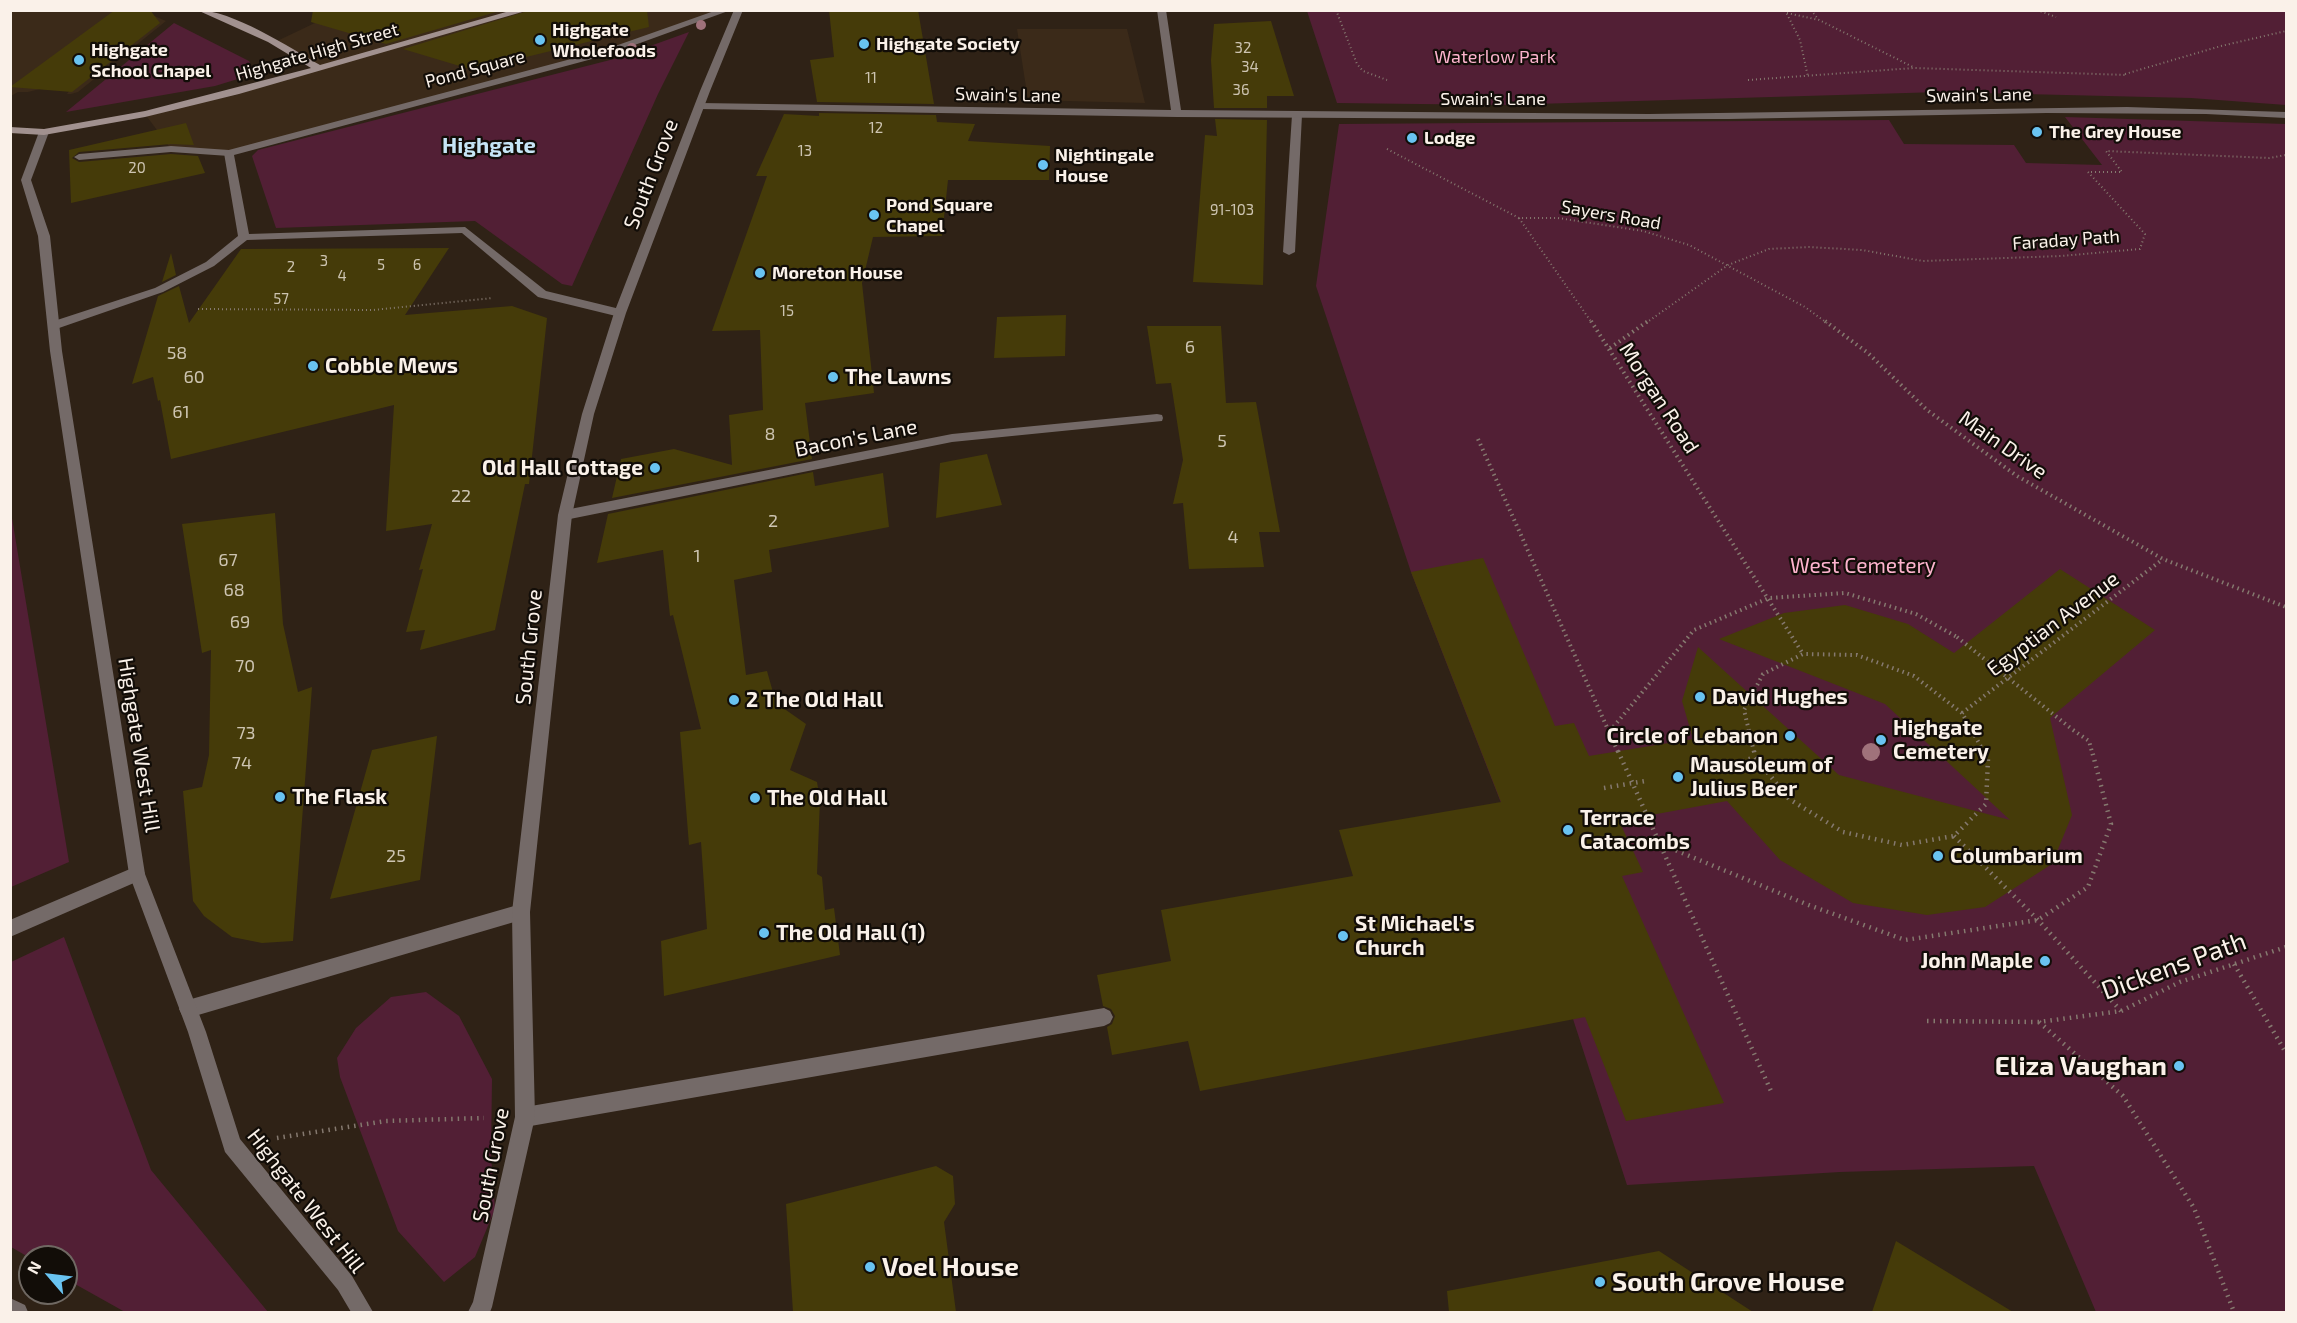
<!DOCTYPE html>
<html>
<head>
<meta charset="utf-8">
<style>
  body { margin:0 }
  #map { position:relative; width:2297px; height:1323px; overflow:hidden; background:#2f2216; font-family:"Exo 2",sans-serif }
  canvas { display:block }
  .frame { position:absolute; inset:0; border:12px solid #faf1e9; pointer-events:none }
  .north { position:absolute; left:18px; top:1245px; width:60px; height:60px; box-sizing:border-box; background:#120d08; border:2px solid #6f6862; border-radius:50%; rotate:298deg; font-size:16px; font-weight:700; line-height:24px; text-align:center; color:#faf1e9 }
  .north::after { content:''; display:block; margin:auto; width:21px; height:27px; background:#69c3f1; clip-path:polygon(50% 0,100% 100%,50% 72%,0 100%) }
</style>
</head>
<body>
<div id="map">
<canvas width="2297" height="1323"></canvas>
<div class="frame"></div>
<div class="north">N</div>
</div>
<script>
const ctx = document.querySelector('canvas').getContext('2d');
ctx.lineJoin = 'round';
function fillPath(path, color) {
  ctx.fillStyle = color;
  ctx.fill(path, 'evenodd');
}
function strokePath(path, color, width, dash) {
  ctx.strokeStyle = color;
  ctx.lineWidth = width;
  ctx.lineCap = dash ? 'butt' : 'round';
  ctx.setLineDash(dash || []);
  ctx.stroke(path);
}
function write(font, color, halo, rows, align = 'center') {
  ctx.font = font + ' "Exo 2",sans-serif';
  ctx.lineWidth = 4.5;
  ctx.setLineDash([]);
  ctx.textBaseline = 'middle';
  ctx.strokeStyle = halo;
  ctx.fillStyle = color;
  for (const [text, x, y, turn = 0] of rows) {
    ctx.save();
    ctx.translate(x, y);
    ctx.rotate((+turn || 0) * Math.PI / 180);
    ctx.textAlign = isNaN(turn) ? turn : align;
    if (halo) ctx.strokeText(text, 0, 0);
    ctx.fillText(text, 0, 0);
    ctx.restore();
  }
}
const built = new Path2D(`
  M11 11H143L166 21 78 92 71 94H67L69 91 40 89 28 92H18L11 96Z
  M340 11H727L604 53 229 153 171 149 145 114 236 95 318 68 275 42Z
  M1017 29H1127L1145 103 1028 100Z`);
const green = new Path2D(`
  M1307 11H2286V105L2191 98 1940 92 1502 105 1337 103Z
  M174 23 249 61 253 70 241 78 215 86 66 112Z
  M689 32 658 94 572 286 562 284 475 221 276 228 252 156 258 150 614 59Z
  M2065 117 2286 124V1312H2096L2034 1166 1840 1172 1627 1185 1573 1019 1542 908 1411 572 1316 286 1339 124 1889 120 1904 144 2014 145 2026 163 2102 165Z
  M10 506 69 862 11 887H10Z
  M64 937 151 1170 268 1312H125L66 1279V1257L30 1258 11 1247V962Z
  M426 992 459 1016 492 1079 491 1155 495 1209 475 1257 444 1282 398 1231 340 1077 337 1058 356 1028 391 997Z`);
const building = new Path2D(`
  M115 10H150L160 23 72 92 10 87Z
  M313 10H503L386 44 311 22Z
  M531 10H647L649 27 473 70 403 49Z
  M829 10H918L934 104 817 102 810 60 834 57Z
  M1271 21 1294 96H1267V108H1214L1211 60 1214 24Z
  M819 113 936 115 937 122 975 124 968 141 1050 146 1049 180H948L942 236 873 237 862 283 874 393 805 403 812 459 612 498 621 459 674 449 732 465 729 415 763 410 760 330 712 331 767 176H756L784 114 819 116Z
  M1215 119 1267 120 1263 285 1193 282 1205 135 1217 136Z
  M186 123 194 145 171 144 79 152 72 158 79 162 171 154 198 156 205 173 71 203 69 150Z
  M449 248 405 315 512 306 547 318 529 484H525L495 630 420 650 425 630 406 632 423 569 419 570 432 524 386 531 394 405 171 459 160 400 158 401 153 377 132 384 158 296 179 286 189 323 241 249Z
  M171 253 176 275 162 282Z
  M1066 315 1065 356 994 358 997 317Z
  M1147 326H1221L1226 403 1256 402 1280 532H1259L1264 567 1189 569 1183 503 1173 504 1183 460 1171 383 1156 384Z
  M987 454 1002 505 936 518 940 463Z
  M813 472 815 486 883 473 889 527 769 550 772 572 734 580 746 675 767 671 776 703 806 724 790 770 817 782 820 800 817 874 822 877 825 910 834 908 840 955 664 996 661 941 707 929 701 842 689 845 680 732 701 729 673 615 670 616 663 550 597 563 608 514Z
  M275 513 283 624 298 692 312 687 293 941 262 943 232 937 204 916 193 901 183 791 202 787 209 755 211 650 202 653 182 524Z
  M1483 558 1555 726 1574 723 1589 756 1693 739 1682 701 1698 647 1839 775 2010 820 1885 704 1719 639 1784 613 1845 605 1908 624 1954 653 2060 569 2155 630 2050 718 2072 815 2052 864 1985 907 1927 915 1853 903 1780 860 1727 801 1619 821 1643 872 1622 876 1724 1103 1626 1121 1585 1017 1200 1091 1188 1041 1112 1055 1107 1027 1112 1024 1115 1016 1111 1009 1103 1006 1097 975 1171 961 1161 910 1353 876 1339 830 1501 802 1411 572Z
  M437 736 420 880 330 899 372 750Z
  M936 1166 953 1176 955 1204 944 1222 956 1312H793L786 1204Z
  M1896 1241 2013 1312H1872Z
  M1659 1251 1753 1312H1449L1447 1291Z`);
const pathFar2 = new Path2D(`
  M1336 10 1357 64 1363 71 1387 80
  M1785 10 1800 40 1808 77
  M1811 10 1818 19
  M2037 10 2056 17
  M1787 13 1819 20 1913 67
  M2125 74 2221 46 2286 31
  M1748 80 1914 68 2127 75
  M1387 149 1519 218H1558L1643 231 1689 245 1805 307 1827 323
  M1519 218 1592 323
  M198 309 373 310 493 298
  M1646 323 1728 265 1769 249 1809 247 1862 250 1923 261 2061 256 2140 249 2145 234 2088 172H2122L2106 151 2269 158 2286 155`);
const pathFar1 = new Path2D(`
  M1591 321 1803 654
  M1825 321 1868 353 1927 410 2017 476 2163 559 2286 607
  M1610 348 1648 321
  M1478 439 1618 752
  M1962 713 2163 559
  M2073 730 2089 741 2092 752
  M1610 731 1694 630 1769 598 1845 593 1916 614 1957 637
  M1754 752 1744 710 1763 674 1803 654 1857 655 1914 676 1962 713 1984 752`);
const path = new Path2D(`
  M1618 751 1771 1091
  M1754 751 1755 757 1789 799 1843 832 1902 845 1954 836 1986 804 1988 759 1983 751
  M1712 772 1755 757
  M1604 788 1645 781
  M1954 836 2038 920 2121 1011
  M1658 843 1806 904 1905 940 2038 920 2088 887 2111 824 2092 751
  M2234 964 2286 1053
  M1927 1021 2039 1022 2121 1011 2180 982 2286 947
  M2039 1022 2123 1096 2194 1208 2234 1312
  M277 1138 386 1121 484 1118`);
const service = new Path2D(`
  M1297 112 1302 115 1295 252 1289 255 1283 252 1292 115Z
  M137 866 143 869 145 874 143 879 10 937V920Z
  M1104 1008 1110 1011 1113 1017 1110 1023 1104 1026 525 1127 518 1124 515 1117 518 1110 525 1107Z`);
const pedestrian = new Path2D(`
  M171 146 229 150 234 153 229 156 171 152 79 160 74 157 79 154Z`);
const minor = new Path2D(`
  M717 10H731L607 55 234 155 249 234 465 227 546 291 624 310V316L620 317 538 297 462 233 247 240 214 266 163 292 59 328H51L49 325 51 322 155 288 206 262 238 236 224 153 225 151 601 51Z
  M1157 10H1166L1181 110 1649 114 2127 107 2286 112V118L2206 114 2047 113 1729 119H1530L1177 117 700 109 695 106 700 103 1171 110Z
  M1157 414 1162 415 1163 418 1162 421 952 442 565 520 558 515 565 510 952 434Z
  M521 904 527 906 530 912 527 918 521 920 188 1018 182 1015 179 1009 182 1003 188 1000Z
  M10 1298 25 1305 28 1312H10Z`);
const tertiary = new Path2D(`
  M734 10H743L710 91 626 313 594 414 572 515 530 912 535 1117 492 1307 490 1312H468L473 1302 515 1117 512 912 558 515 582 414 614 313 700 91Z
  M44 129 49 132 31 180 50 236 62 351 145 874 206 1032 240 1139 352 1276 373 1312H351L338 1290 225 1152 188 1032 129 874 50 351 38 236 21 180 39 132Z`);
const secondary = new Path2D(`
  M197 10C232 10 289 47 320 65L513 10H529L239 94 145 117 44 135 10 133V127L44 129 145 111 311 68 268 42Z`);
const pathBridge = new Path2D(`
  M1957 637 2073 730`);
const trees = [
  [701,25,5],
  [632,48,5],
  [1871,752,9]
];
const markers = [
  [540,40,6,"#69c3f1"],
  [864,44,6,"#69c3f1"],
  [79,60,6,"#69c3f1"],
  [2037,132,6,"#69c3f1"],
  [1412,138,6,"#69c3f1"],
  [1043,165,6,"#69c3f1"],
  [874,215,6,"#69c3f1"],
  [760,273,6,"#69c3f1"],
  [313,366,6,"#69c3f1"],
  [833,377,6,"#69c3f1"],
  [655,468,6,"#69c3f1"],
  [1700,697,6,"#69c3f1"],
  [734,700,6,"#69c3f1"],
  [1790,736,6,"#69c3f1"],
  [1881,740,6,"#69c3f1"],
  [1678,777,6,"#69c3f1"],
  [280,797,6,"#69c3f1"],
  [755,798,6,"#69c3f1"],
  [1568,830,6,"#69c3f1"],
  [1938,856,6,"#69c3f1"],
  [764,933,6,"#69c3f1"],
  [1343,936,6,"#69c3f1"],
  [2045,961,6,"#69c3f1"],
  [2179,1066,6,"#69c3f1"],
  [870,1267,6,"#69c3f1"],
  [1600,1282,6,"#69c3f1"]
];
const farNumbernames = [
  ["32",1243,48],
  ["34",1250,67],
  ["11",871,78],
  ["36",1241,90],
  ["12",876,128],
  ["13",805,151],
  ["20",137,168],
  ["91-103",1232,210],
  ["3",324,261],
  ["5",381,265],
  ["6",417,265],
  ["2",291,267],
  ["4",342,276],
  ["57",281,299],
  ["15",787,311]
];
const farPoinames = [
  ["Highgate",552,30],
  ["Wholefoods",552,51],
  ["Highgate Society",876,44],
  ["Highgate",91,50],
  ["School Chapel",91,71],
  ["The Grey House",2049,132],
  ["Lodge",1424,138],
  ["Nightingale",1055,155],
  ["House",1055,176],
  ["Pond Square",886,205],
  ["Chapel",886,226],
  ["Moreton House",772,273]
];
const farStreetnames = [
  ["Highgate High Street",317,52,-16],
  ["Pond Square",475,69,-15],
  ["Swain's Lane",1008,95,1],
  ["Swain's Lane",1979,95,-1],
  ["Swain's Lane",1493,99],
  ["Sayers Road",1611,215,10],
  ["Faraday Path",2066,240,-4]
];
const farParknames = [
  ["Waterlow Park",1495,57]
];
const numberNames = [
  ["6",1190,347],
  ["58",177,353],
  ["60",194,377],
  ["61",181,412],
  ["8",770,434],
  ["5",1222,441],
  ["22",461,496],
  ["2",773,521],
  ["4",1233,537],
  ["1",697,556],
  ["67",228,560],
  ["68",234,590],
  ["69",240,622],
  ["70",245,666],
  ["73",246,733],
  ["74",242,763],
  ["25",396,856]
];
const streetNames = [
  ["South Grove",651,174,-69],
  ["Morgan Road",1659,398,57],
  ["Bacon's Lane",856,438,-11],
  ["Main Drive",2003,445,35],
  ["Egyptian Avenue",2053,624,-37],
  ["South Grove",529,647,-84],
  ["Highgate West Hill",139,745,81],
  ["South Grove",491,1165,-79],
  ["Highgate West Hill",306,1201,52]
];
const poiNames = [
  ["Cobble Mews",325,366],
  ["The Lawns",845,377],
  ["Old Hall Cottage",643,468,"right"],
  ["David Hughes",1712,697],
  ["2 The Old Hall",746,700],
  ["Highgate",1893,728],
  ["Cemetery",1893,752],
  ["Circle of Lebanon",1778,736,"right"],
  ["Mausoleum of",1690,765],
  ["Julius Beer",1690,789],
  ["The Flask",292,797],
  ["The Old Hall",767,798],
  ["Terrace",1580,818],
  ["Catacombs",1580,842],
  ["Columbarium",1950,856],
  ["St Michael's",1355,924],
  ["Church",1355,948],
  ["The Old Hall (1)",776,933],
  ["John Maple",2033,961,"right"]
];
const parkNames = [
  ["West Cemetery",1863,566]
];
const farDistrictnames = [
  ["Highgate",489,146]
];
const nearStreetnames = [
  ["Dickens Path",2174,966,-20]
];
const nearPoinames = [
  ["Eliza Vaughan",2167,1066,"right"],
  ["Voel House",882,1267],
  ["South Grove House",1612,1282]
];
fillPath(built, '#3b2a19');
fillPath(green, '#521f35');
fillPath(building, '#453b09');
strokePath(pathFar2, '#85796f', 2, [1, 3]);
strokePath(pathFar1, '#85796f', 4, [1.5, 4]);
strokePath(path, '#85796f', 4.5, [1.5, 5]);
fillPath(service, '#746a68');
fillPath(pedestrian, '#746a68');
fillPath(minor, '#746a68');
fillPath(tertiary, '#746a68');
fillPath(secondary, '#a1918f');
strokePath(pathBridge, '#85796f', 4, [1.5, 4]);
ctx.fillStyle = '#a0727b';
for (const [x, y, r] of trees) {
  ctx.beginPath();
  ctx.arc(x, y, r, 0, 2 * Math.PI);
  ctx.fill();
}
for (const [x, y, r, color] of markers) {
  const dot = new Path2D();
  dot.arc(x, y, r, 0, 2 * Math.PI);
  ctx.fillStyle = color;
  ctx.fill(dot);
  strokePath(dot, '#120d08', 2);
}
write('15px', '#cdc4b1', null, farNumbernames);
write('bold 18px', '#faf1e9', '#120d08', farPoinames, 'left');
write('18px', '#faf1e9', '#120d08', farStreetnames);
write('18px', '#fcb3cd', '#120d08', farParknames);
write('18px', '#cdc4b1', null, numberNames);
write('21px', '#faf1e9', '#120d08', streetNames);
write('bold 21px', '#faf1e9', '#120d08', poiNames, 'left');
write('21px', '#fcb3cd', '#120d08', parkNames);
write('bold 22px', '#c6e5f6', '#120d08', farDistrictnames);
write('26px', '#faf1e9', '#120d08', nearStreetnames);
write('bold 26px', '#faf1e9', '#120d08', nearPoinames, 'left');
</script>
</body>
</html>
